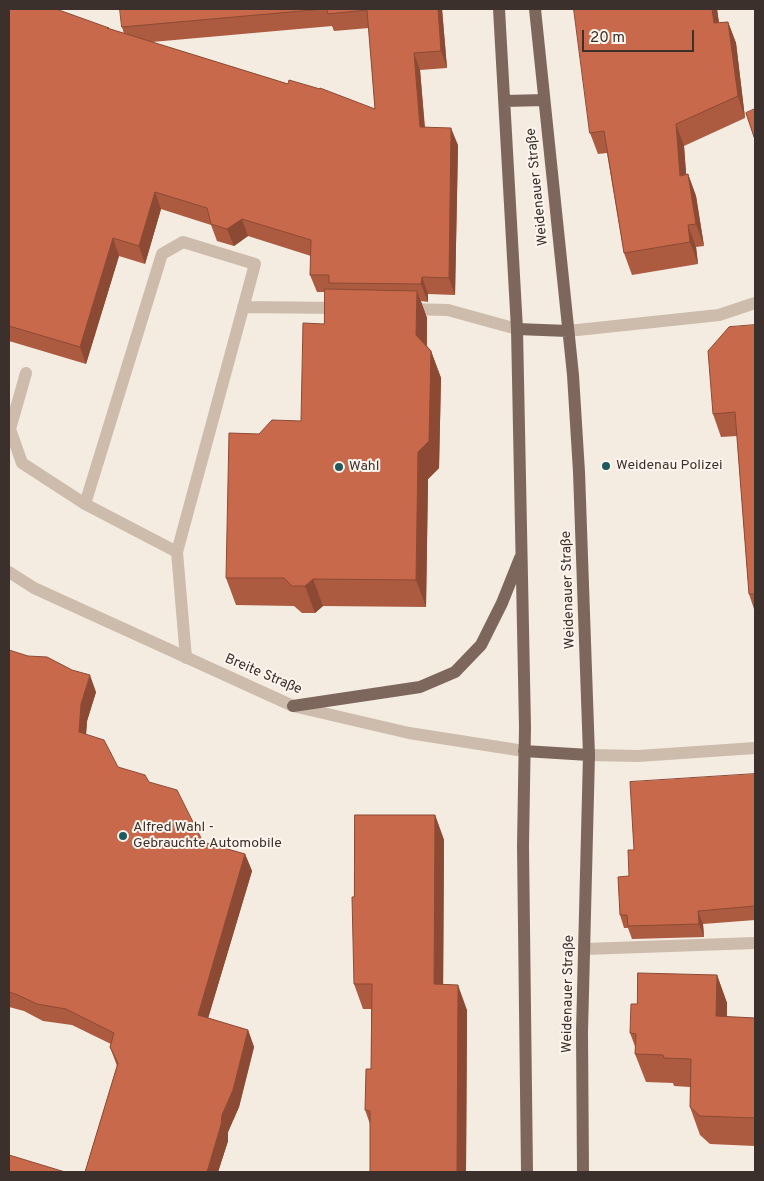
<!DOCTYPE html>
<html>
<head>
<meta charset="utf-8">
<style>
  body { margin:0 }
  #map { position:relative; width:764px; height:1181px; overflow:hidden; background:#f4ebe1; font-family:Overpass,sans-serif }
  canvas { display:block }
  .frame { position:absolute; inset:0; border:10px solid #3b302b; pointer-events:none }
  .scale { position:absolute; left:582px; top:30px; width:112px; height:22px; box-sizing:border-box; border:2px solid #3b302b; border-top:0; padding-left:6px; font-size:15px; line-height:18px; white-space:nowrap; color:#3b302b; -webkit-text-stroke:4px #fbf5ee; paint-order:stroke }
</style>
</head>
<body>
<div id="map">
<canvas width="764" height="1181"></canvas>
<div class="frame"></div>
<div class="scale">20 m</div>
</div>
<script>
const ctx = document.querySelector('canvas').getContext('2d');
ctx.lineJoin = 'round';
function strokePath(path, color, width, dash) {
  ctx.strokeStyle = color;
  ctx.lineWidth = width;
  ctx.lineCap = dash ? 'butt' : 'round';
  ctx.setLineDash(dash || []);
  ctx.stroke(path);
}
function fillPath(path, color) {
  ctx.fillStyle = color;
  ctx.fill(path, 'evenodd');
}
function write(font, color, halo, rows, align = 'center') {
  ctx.font = font + ' Overpass,sans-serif';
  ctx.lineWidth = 4;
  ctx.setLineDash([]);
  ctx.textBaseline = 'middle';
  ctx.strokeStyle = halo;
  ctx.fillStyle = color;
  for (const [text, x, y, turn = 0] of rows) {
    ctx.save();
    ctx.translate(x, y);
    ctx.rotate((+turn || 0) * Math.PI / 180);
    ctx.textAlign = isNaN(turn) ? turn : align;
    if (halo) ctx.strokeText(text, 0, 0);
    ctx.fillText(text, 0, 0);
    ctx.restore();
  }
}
const minor = new Path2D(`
  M243 307 342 308
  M407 309 448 310 517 329
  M568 331 719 315 755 303
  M26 373 10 429 22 463 85 504
  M177 552 85 504 162 254 183 242 255 264 177 552 186 658
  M9 572 34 588 293 706 409 733 524 751
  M589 755 638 756 755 748
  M585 949 755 943`);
const major = new Path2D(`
  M499 9 517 329 525 727 523 846 527 1172
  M535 9 573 375 579 472 589 755 582 1032 583 1172
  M505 101 544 100
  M517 329 568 331
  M293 706 420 687 455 672 481 645 502 603 520 558
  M524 751 589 755`);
const wall = new Path2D(`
  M9 9 109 28V29L124 34 122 27 120 9H442L447 68 420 70 425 127 458 145 455 295 428 294V302L421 301 427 318V346L431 351 441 378 439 468 428 479 426 607 323 606 315 613H302L294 606 236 605 226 578 259 434 301 421 324 324 325 292H317L310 275 311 256 248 236 234 246 217 241 211 225 161 209 145 264 119 256 86 364 9 341ZM332 26 334 31 369 28 375 109 288 84 152 42Z
  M574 9H717L719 23 728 22 736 43 745 118 684 146 686 175 688 174 696 196 704 246 696 247 698 264 632 275 624 253 607 153 598 154 590 133Z
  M755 325V612L749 594 737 436 721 437 713 414Z
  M9 650 96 692 87 721 86 734 118 767 149 782 203 842 245 854 252 871 208 1018 248 1030 254 1047 239 1107 228 1132V1141L218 1172H85L117 1066 110 1047 111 1044 72 1025 43 1021 24 1011 9 1007Z
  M755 774V920L703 924 704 937 632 939 628 928H624L620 915 629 876 634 850Z
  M435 815 444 840 443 984 467 1010 466 1172H370V1124L365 1110 371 1069V1009H363L354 984V897Z
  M717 975 727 1003V1017L755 1018V1146L710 1144 700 1135 690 1107V1087L674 1086 673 1083 646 1082 635 1054 636 1049 630 1033 637 1004Z`);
const shadedWall = new Path2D(`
  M438 9H442L447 68 441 51Z
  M712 9H717L722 45 714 23Z
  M728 22 736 43 745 118 738 96Z
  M414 53 420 70 426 145 420 127Z
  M676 124 684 146 688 197 680 176Z
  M451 128 458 145 455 295 449 278Z
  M688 174 696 196 704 246 696 224Z
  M155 192 161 209 145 264 139 246Z
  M242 219 248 236 234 246 227 229Z
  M688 225 696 247 698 264 690 242Z
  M113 238 119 256 86 364 80 347Z
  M422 277 428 294V302L421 284Z
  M417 291 427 318 426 362 416 335Z
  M431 351 441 378 439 468 428 479 426 607 416 580 418 452Z
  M313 579 323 606 315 613 305 586Z
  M90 675 96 692 87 721 85 749 79 732 81 704Z
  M435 815 444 840 443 1009 434 984Z
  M245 854 252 871 204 1032 198 1015Z
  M698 911 703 924 704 937 699 924Z
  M717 975 727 1003 726 1044 716 1016Z
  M458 985 467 1010 466 1172H457Z
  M248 1030 254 1047 239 1107 228 1132V1141L218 1172H207L222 1115Z`);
const building = new Path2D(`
  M9 9H56L109 28H107L288 84 289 80 320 89V88L375 109 367 10 328 14 327 9H438L441 51 414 53 420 127 451 128 449 278 422 277 421 284 329 283V275H310L311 240 242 219 227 229 211 224 207 208 155 192 139 246 113 238 80 347 9 326Z
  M120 9H324L122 27Z
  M574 9H712L714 23 728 22 738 96 676 124 680 176 688 174 696 224 688 225 690 242 624 253 604 131 590 133Z
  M755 109V140L746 113Z
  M325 289 417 291 416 335 431 351 429 441 418 452 416 580 313 579 305 586H292L284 578H226L229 433 259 434 272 420 301 421 303 323 324 324Z
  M755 325V594H749L735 412 713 414 708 351 729 327Z
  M9 650 28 656 47 657 72 670 90 675 81 704 79 732 104 740 118 767 145 775 149 782 177 790 203 842 245 854 198 1015 248 1030 233 1090 222 1115 221 1125 207 1172H85L118 1063 110 1047 114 1033 66 1009 37 1004 18 995 9 992Z
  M755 774V906L698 911 699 924 628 926 627 915H620L618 877 629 876 628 850H634L630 782Z
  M355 815H435L434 984 458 985 457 1172H370V1111L365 1110 366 1069H371L372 984H354L352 897H354Z
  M638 973 717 975 716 1016 755 1018V1118L700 1116 690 1107 691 1059 664 1058 663 1055 635 1054 636 1034 630 1033 631 1004H637Z
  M9 1155 65 1172H9Z`);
const markers = [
  [606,466,5,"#1f5a5e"],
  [339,467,5,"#1f5a5e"],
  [123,836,5,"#1f5a5e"]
];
const streetNames = [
  ["Weidenauer Straße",538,187,-96],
  ["Weidenauer Straße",569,590,-92],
  ["Breite Straße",263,675,23],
  ["Weidenauer Straße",569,994,-89]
];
const poiNames = [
  ["Weidenau Polizei",616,466],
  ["Wahl",349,467],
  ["Alfred Wahl -",133,828],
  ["Gebrauchte Automobile",133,844]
];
strokePath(minor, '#cdbbac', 12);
strokePath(major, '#7d675c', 12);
fillPath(wall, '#ac5a40');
fillPath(shadedWall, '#8c4a34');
fillPath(building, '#c8694b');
strokePath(building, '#8c4a34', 1);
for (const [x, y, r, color] of markers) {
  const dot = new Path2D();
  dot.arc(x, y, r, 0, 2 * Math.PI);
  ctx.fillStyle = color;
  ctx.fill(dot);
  strokePath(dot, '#fbf5ee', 2);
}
write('14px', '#3b302b', '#fbf5ee', streetNames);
write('14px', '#3b302b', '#fbf5ee', poiNames, 'left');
</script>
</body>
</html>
